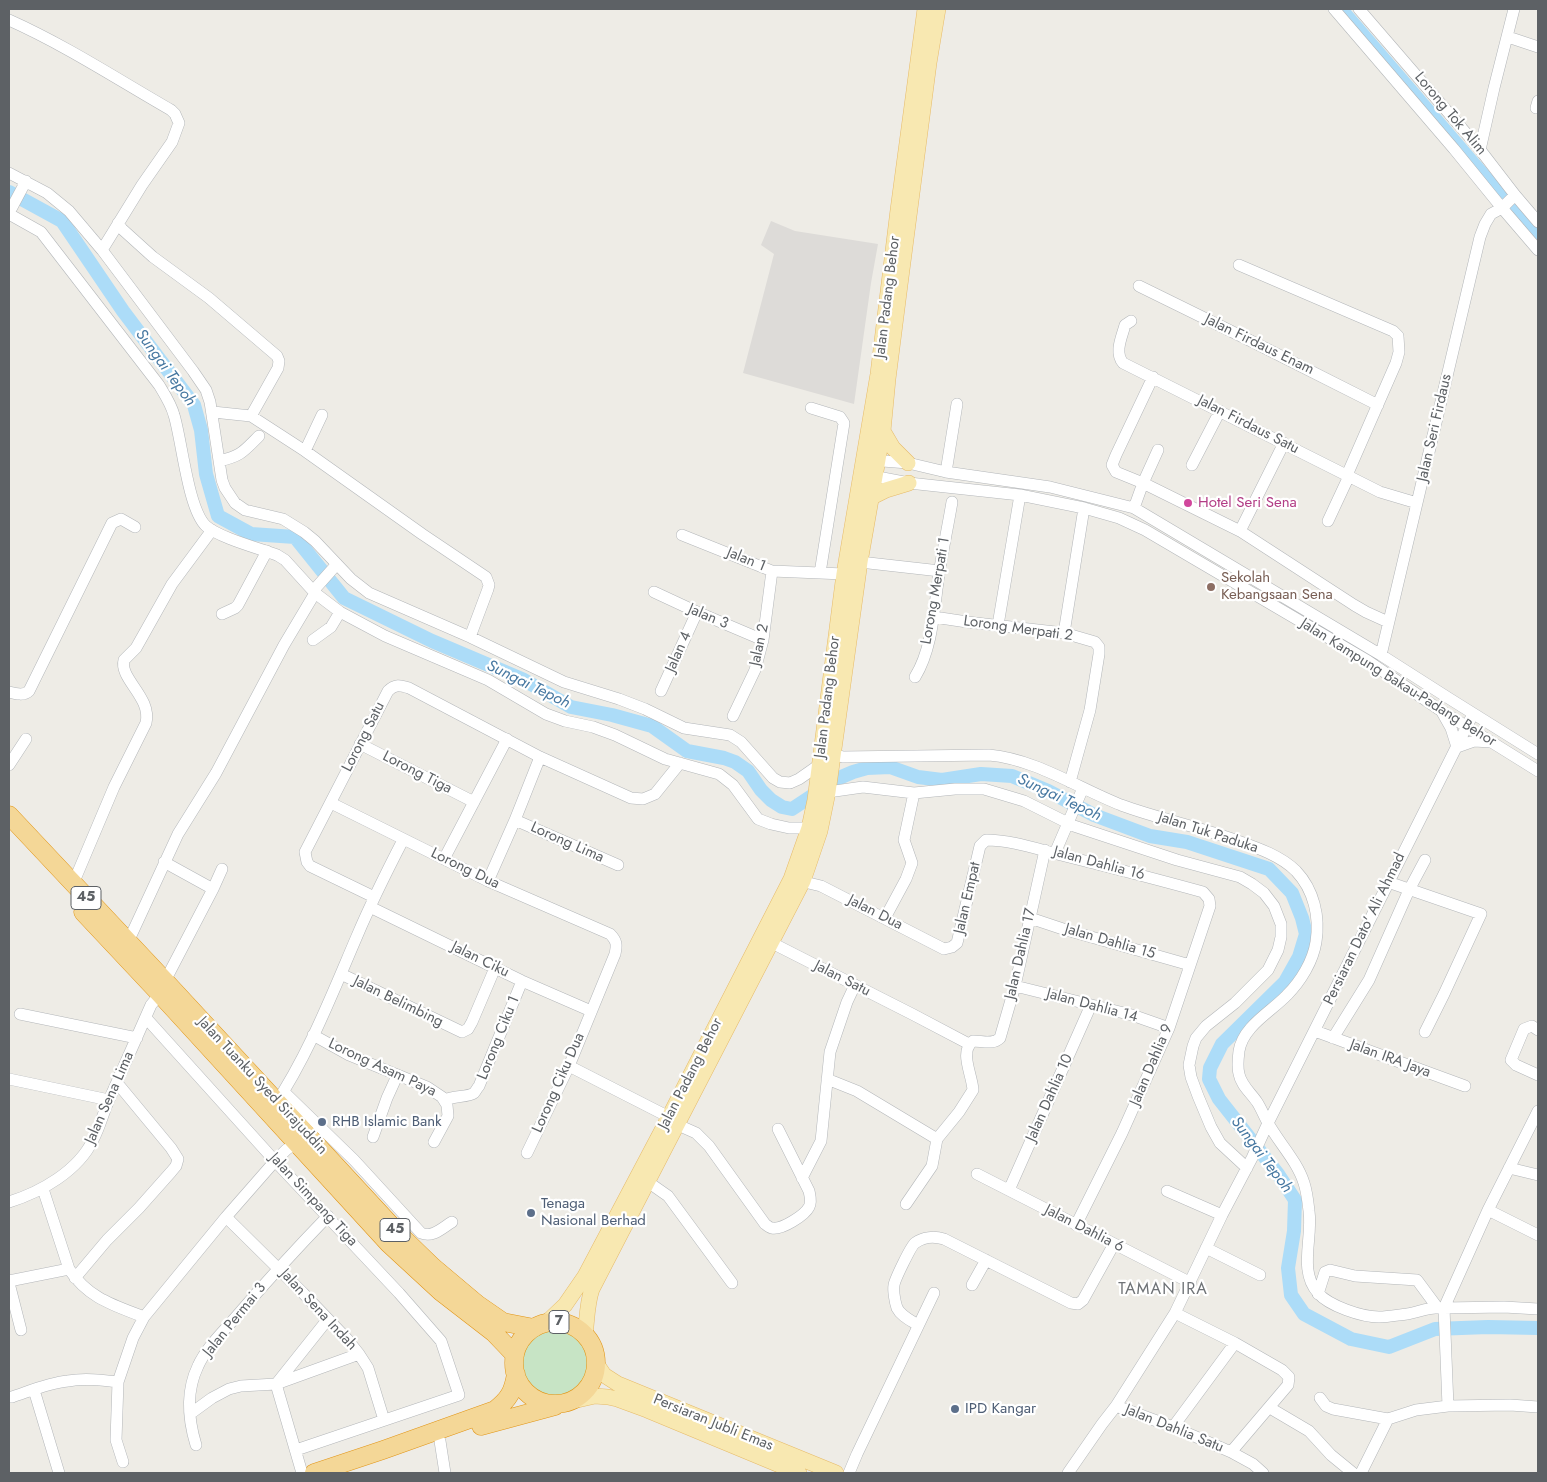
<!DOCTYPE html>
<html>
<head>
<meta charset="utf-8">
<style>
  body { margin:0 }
  #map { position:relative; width:1547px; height:1482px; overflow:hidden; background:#eeece6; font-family:Jost,sans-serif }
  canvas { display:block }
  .frame { position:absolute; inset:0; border:10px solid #5d6165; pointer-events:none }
</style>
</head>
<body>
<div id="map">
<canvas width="1547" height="1482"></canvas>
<div class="frame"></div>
</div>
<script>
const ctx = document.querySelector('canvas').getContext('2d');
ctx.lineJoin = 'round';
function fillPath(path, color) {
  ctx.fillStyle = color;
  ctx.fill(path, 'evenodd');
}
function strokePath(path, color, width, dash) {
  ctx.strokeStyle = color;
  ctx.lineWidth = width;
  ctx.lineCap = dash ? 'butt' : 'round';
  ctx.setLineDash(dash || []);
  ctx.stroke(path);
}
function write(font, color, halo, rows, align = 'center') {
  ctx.font = font + ' Jost,sans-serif';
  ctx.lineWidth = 4.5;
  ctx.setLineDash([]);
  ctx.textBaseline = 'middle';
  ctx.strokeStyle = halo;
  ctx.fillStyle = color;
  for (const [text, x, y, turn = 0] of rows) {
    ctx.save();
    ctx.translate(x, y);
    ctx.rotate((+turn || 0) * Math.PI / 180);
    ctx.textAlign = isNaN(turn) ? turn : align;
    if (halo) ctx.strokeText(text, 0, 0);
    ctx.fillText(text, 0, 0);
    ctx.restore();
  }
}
const industrial = new Path2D(`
  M771 221 795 231 878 244 871 283 854 404 743 373 774 254 761 245Z`);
const green = new Path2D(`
  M546 1329C608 1331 595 1404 550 1396 537 1393 527 1384 522 1372 512 1350 527 1336 546 1329Z`);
const canal = new Path2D(`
  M1344 9 1538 235`);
const river = new Path2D(`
  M9 192 62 221 123 311 194 405 201 430 206 474 218 516 251 534 295 537 344 598 432 641 524 680 571 707 612 715 652 726 687 751 724 758 735 762 748 771 761 790 771 800 782 807 792 809 839 778 853 772 867 768 890 767 918 777 942 780 981 774 1012 776 1048 791 1094 815 1150 836 1187 842 1269 869 1292 893 1302 918 1306 934 1299 957 1285 982 1222 1044 1210 1068 1209 1079 1219 1099 1278 1174 1295 1200 1294 1231 1288 1268 1291 1295 1304 1314 1351 1339 1389 1347 1435 1329 1488 1327 1538 1328`);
const minor = new Path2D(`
  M1334 9 1454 149 1502 208 1538 250
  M1359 9 1478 147 1515 195 1538 222
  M9 20C65 45 117 79 171 110L175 114 179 123 172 142 142 185 102 250
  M1508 37 1538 47
  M1536 108 1538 101
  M1480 150 1494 88 1514 9
  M9 173 47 193 69 211 102 250 193 371 206 390 210 402 222 480 225 488 235 503 245 510 283 519 304 532 315 541 351 579 369 593 470 637 564 682 619 699 645 709 684 728 730 735 741 742 773 778 780 782 790 783 799 779 819 765
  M9 213 26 181
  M9 214 41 232 159 385C165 395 171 404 174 415 182 441 188 509 206 526 220 538 258 548 277 555L285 560 315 593 340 612 385 636 488 680 546 714 565 721 593 727 615 735 665 759 719 774 733 785 758 819 771 824 789 828H809
  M118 223 122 229 153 257 209 298 277 356 279 361 278 368 251 416 213 412
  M1239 265 1393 331 1398 336 1399 352 1396 363 1347 475
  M1139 286 1255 343 1378 405
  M1131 321 1125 325C1122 337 1114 352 1123 363L1380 492 1417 503
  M1153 377 1116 455 1112 465 1116 472 1143 483 1240 531 1354 605 1366 612 1388 622
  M811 408 840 417 844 423 820 573
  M251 416 305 451 422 534 486 577 489 585 488 589 470 637
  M305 451 322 415
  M870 460 908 463 946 472 1050 487 1134 508 1381 655 1450 699 1538 754
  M219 461C241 456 243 452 259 436
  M1192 465 1220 411
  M946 472 957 404
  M867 475 909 483 1020 495 1084 508 1119 518 1145 530 1368 661 1440 710 1538 771
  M1134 508 1143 483 1158 450
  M1328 521 1349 476
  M1240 531 1284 443
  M682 535 772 571 844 574
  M860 562 940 571
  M313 591 337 564
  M654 592 697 612 763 640
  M222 614 235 608 238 605 267 551
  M934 617 967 622 1064 633 1095 642 1099 647V654L1090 710 1070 782
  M998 625 1020 495
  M1064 633 1084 508
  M313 640 331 627 340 612
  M1381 655 1480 237 1485 224 1491 214 1502 208 1515 195
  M915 677C933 648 934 607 939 574 943 549 948 526 952 502
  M661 691 697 612
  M9 692C16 694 24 696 29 691L112 523 121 519 135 527
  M1442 712 1451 728 1457 747
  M733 716 755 670 763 640 772 571
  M360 744 474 802
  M1457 747 1474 741 1491 742
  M833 754 843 757 989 755C1035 759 1078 788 1121 805 1159 819 1200 827 1238 841 1258 848 1281 856 1296 871 1314 890 1320 917 1316 942 1313 961 1301 981 1287 995 1271 1012 1243 1026 1239 1051 1238 1059 1237 1067 1239 1074 1241 1085 1251 1093 1257 1102 1261 1108 1264 1116 1268 1123 1279 1143 1297 1161 1304 1183 1307 1192 1308 1202 1309 1211 1313 1238 1298 1271 1318 1293 1329 1306 1362 1317 1379 1317 1388 1317 1398 1315 1407 1314 1419 1312 1431 1306 1444 1308L1504 1307 1538 1309
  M9 765 26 739
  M828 792 863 787 914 793 955 789H984L1024 801 1074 826 1177 860 1240 877 1252 884 1264 893 1274 906 1281 924V937L1278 950 1268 970 1235 1003 1206 1026 1196 1038 1193 1046 1189 1065 1191 1077 1198 1096 1211 1127 1220 1143 1247 1168
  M331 803 488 881 610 934C617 941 617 945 615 954L569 1066 527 1153
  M515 820 618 865
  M1055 853 1083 788
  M444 859 507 739
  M164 862 213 889 165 981
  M796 880 821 886 944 949 952 947 957 943 980 846 986 840C1011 840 1037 849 1061 855 1109 867 1156 879 1203 892L1209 899 1210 906 1169 1028 1122 1133 1076 1225
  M488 881 515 820 540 757
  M1388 882 1481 914 1444 994 1425 1032
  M73 884 114 787 146 723C152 697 119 679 124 660L136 648 172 584 212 530
  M213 889 222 869
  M374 897 310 866 307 862 305 852 388 691C395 684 400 685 409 688L540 757 631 798 643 799 655 794 680 763
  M370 907 522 981 591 1011
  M885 918 906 879 912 863 904 840 914 793
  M1030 918 1063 929 1190 965
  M128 942 178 834 216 773 284 645 315 593
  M772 943 912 1014 969 1044
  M341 974 462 1032 468 1029 472 1022 495 968
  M1015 986 1132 1015 1169 1028
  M20 1014 137 1038
  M146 1018 275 1161 399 1293 441 1341 459 1395 296 1450
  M1538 1030 1532 1026 1524 1029 1511 1060 1516 1065 1538 1075
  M1315 1031 1465 1086
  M313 1035 349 1055 427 1087 442 1097 447 1105 448 1116 434 1142
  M1333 1038 1369 980 1409 890 1425 860
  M569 1066 669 1117
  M9 1079 109 1100
  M827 1079 857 1091 937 1139
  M284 1092 354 1160 421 1233C433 1238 442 1228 452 1222
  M445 1100C453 1096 469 1097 474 1093 476 1091 477 1088 479 1086L522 981
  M273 1108C309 1054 332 994 357 936 371 903 387 871 403 840
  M678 1125 696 1133 709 1146 765 1224C768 1226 770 1228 772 1228 782 1230 805 1215 809 1207 812 1202 810 1196 809 1191L778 1129
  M373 1137 387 1098 397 1076
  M1509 1168 1538 1175
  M977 1174 1191 1283
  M802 1178 821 1141 830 1052 847 1002 855 985
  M648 1182 668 1196 732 1283
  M43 1189 69 1269C88 1298 113 1305 144 1317
  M1009 1190 1091 1005
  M1167 1191 1222 1215
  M9 1202C41 1192 78 1171 93 1140 100 1127 103 1113 109 1100 123 1069 137 1037 151 1005L160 994
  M906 1204 932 1166 937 1139 959 1112 973 1090C972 1074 959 1052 973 1041 982 1041 993 1045 1000 1038L1015 986 1045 850
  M1488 1210 1538 1235
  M226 1217 303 1293 347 1339 359 1354 368 1368 384 1420
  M1206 1248 1260 1275
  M75 1278 107 1240 139 1208 171 1172 176 1166 178 1159 171 1148 118 1084
  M9 1281 69 1269
  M9 1283 21 1330
  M972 1285 986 1260
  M1318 1294 1325 1272 1330 1270 1355 1276 1417 1280 1437 1307
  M1175 1313 1235 1343 1282 1370 1289 1377 1288 1385 1231 1452
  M918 1325C910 1320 901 1316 897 1308 895 1302 893 1291 894 1285 895 1279 911 1246 915 1243 923 1237 934 1236 944 1239L1071 1303 1078 1304 1083 1300 1114 1244
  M277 1383 328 1319
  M276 1384 302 1473
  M34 1390 59 1473
  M12 1397C30 1391 48 1383 68 1381 84 1378 101 1380 118 1382
  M1320 1398 1326 1406 1333 1409 1388 1419
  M1116 1406 1173 1427 1231 1452 1253 1464 1263 1473
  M1448 1406 1444 1308 1488 1210 1538 1111
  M1270 1408 1309 1431 1331 1455 1353 1473
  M190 1414 212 1398 229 1389 241 1386 276 1384 359 1354
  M1173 1427 1235 1343
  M440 1441 445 1473
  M196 1445C188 1419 186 1391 198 1366 206 1348 222 1333 235 1318 265 1283 296 1249 328 1216
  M123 1462 116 1440 118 1382 133 1338 144 1317 226 1217 275 1161 286 1150 290 1147H300
  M849 1473 857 1454 934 1293
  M1068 1473 1102 1424 1116 1406 1175 1313 1222 1215 1252 1158 1268 1123 1473 714
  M1361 1473 1388 1419 1416 1410 1448 1406 1510 1405 1538 1407`);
const major = new Path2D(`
  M883 431 893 448 908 463
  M872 497 886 490 909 483
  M546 1323 565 1305 585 1276 669 1117 791 879 809 828 815 800 844 574 878 374 898 210 925 9
  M585 1336C587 1320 587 1303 592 1289L803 881 820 831 828 792 860 562 883 431 888 379 900 285 929 63 938 9
  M596 1363 604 1375 618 1384 836 1473
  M573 1401 595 1396 608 1397 617 1399 647 1410 799 1473`);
const highway = new Path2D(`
  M9 815 165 981 401 1236 433 1267 477 1304 503 1322 534 1328
  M83 912 160 994 389 1244 441 1292 494 1333 515 1355
  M514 1363a41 41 0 1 1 82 0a41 41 0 1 1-82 0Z
  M481 1426 555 1406
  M314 1473 383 1450 495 1410C509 1399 513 1392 516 1374`);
const markers = [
  [1188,503,5,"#d1479c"],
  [1211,587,5,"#8d6e63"],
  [322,1122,5,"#5c6f8a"],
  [531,1213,5,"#5c6f8a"],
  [955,1409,5,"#5c6f8a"]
];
const shields = [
  [86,898,30],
  [395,1230,30],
  [559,1322,20]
];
const shieldNames = [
  ["45",86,898],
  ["45",395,1230],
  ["7",559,1322]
];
const streetNames = [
  ["Lorong Tok Alim",1450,114,50],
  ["Jalan Padang Behor",888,297,-83],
  ["Jalan Firdaus Enam",1259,345,26],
  ["Jalan Firdaus Satu",1248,425,27],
  ["Jalan Seri Firdaus",1435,428,-77],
  ["Jalan 1",746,560,22],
  ["Lorong Merpati 1",936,591,-80],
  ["Jalan 3",708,617,23],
  ["Lorong Merpati 2",1018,629,8],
  ["Jalan 2",760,645,-78],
  ["Jalan 4",679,652,-66],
  ["Jalan Kampung Bakau-Padang Behor",1398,683,32],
  ["Jalan Padang Behor",828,697,-83],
  ["Lorong Satu",364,737,-63],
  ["Lorong Tiga",417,773,27],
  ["Jalan Tuk Paduka",1208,833,18],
  ["Lorong Lima",567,843,24],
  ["Jalan Dahlia 16",1099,864,15],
  ["Lorong Dua",465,869,26],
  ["Jalan Empat",968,898,-77],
  ["Jalan Dua",875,913,27],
  ["Persiaran Dato' Ali Ahmad",1365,929,-64],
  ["Jalan Dahlia 15",1110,942,16],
  ["Jalan Dahlia 17",1021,954,-77],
  ["Jalan Ciku",480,960,26],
  ["Jalan Satu",842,979,27],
  ["Jalan Belimbing",398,1002,26],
  ["Jalan Dahlia 14",1092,1006,15],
  ["Lorong Ciku 1",499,1038,-68],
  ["Jalan IRA Jaya",1390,1059,20],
  ["Jalan Dahlia 9",1152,1065,-67],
  ["Lorong Asam Paya",382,1068,25],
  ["Jalan Padang Behor",691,1074,-63],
  ["Lorong Ciku Dua",559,1083,-66],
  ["Jalan Tuanku Syed Sirajuddin",262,1086,47],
  ["Jalan Sena Lima",110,1098,-66],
  ["Jalan Dahlia 10",1050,1098,-66],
  ["Jalan Simpang Tiga",313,1200,47],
  ["Jalan Dahlia 6",1084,1229,27],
  ["Jalan Sena Indah",318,1310,47],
  ["Jalan Permai 3",235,1320,-51],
  ["Persiaran Jubli Emas",713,1423,22],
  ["Jalan Dahlia Satu",1174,1429,22]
];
const hotelNames = [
  ["Hotel Seri Sena",1198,503]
];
const educationNames = [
  ["Sekolah",1221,578],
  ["Kebangsaan Sena",1221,595]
];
const serviceNames = [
  ["RHB Islamic Bank",332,1122],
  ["Tenaga",541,1204],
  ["Nasional Berhad",541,1221],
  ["IPD Kangar",965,1409]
];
const waterNames = [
  ["Sungai Tepoh",165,368,54],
  ["Sungai Tepoh",528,685,26],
  ["Sungai Tepoh",1059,798,25],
  ["Sungai Tepoh",1261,1155,53]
];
const neighbourhoodNames = [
  ["TAMAN IRA",1163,1290]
];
fillPath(industrial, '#dddbd8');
fillPath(green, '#c7e4c5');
strokePath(canal, '#acdcf8', 9);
strokePath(river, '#acdcf8', 14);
strokePath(minor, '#b3b6b9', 12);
strokePath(major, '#e6ba68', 16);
strokePath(highway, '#e19414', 19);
strokePath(minor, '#fff', 11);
strokePath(major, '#f8e8b1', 15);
strokePath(highway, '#f4d797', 18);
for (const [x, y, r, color] of markers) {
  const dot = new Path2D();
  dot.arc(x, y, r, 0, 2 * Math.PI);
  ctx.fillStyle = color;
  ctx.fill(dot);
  strokePath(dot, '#fff', 2);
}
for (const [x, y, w] of shields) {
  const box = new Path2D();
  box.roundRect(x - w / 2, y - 11.5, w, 23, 4);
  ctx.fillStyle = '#fff';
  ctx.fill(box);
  strokePath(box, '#5d6165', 1);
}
write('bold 14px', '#5d6165', null, shieldNames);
write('15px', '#5d6165', '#fff', streetNames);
write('15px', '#b23c85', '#fff', hotelNames, 'left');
write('15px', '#785e54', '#fff', educationNames, 'left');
write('15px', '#4e5e75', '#fff', serviceNames, 'left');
write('italic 16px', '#4778a1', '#fff', waterNames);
ctx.letterSpacing = '1px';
write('16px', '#6f7377', '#fff', neighbourhoodNames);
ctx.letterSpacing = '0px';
</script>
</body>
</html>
